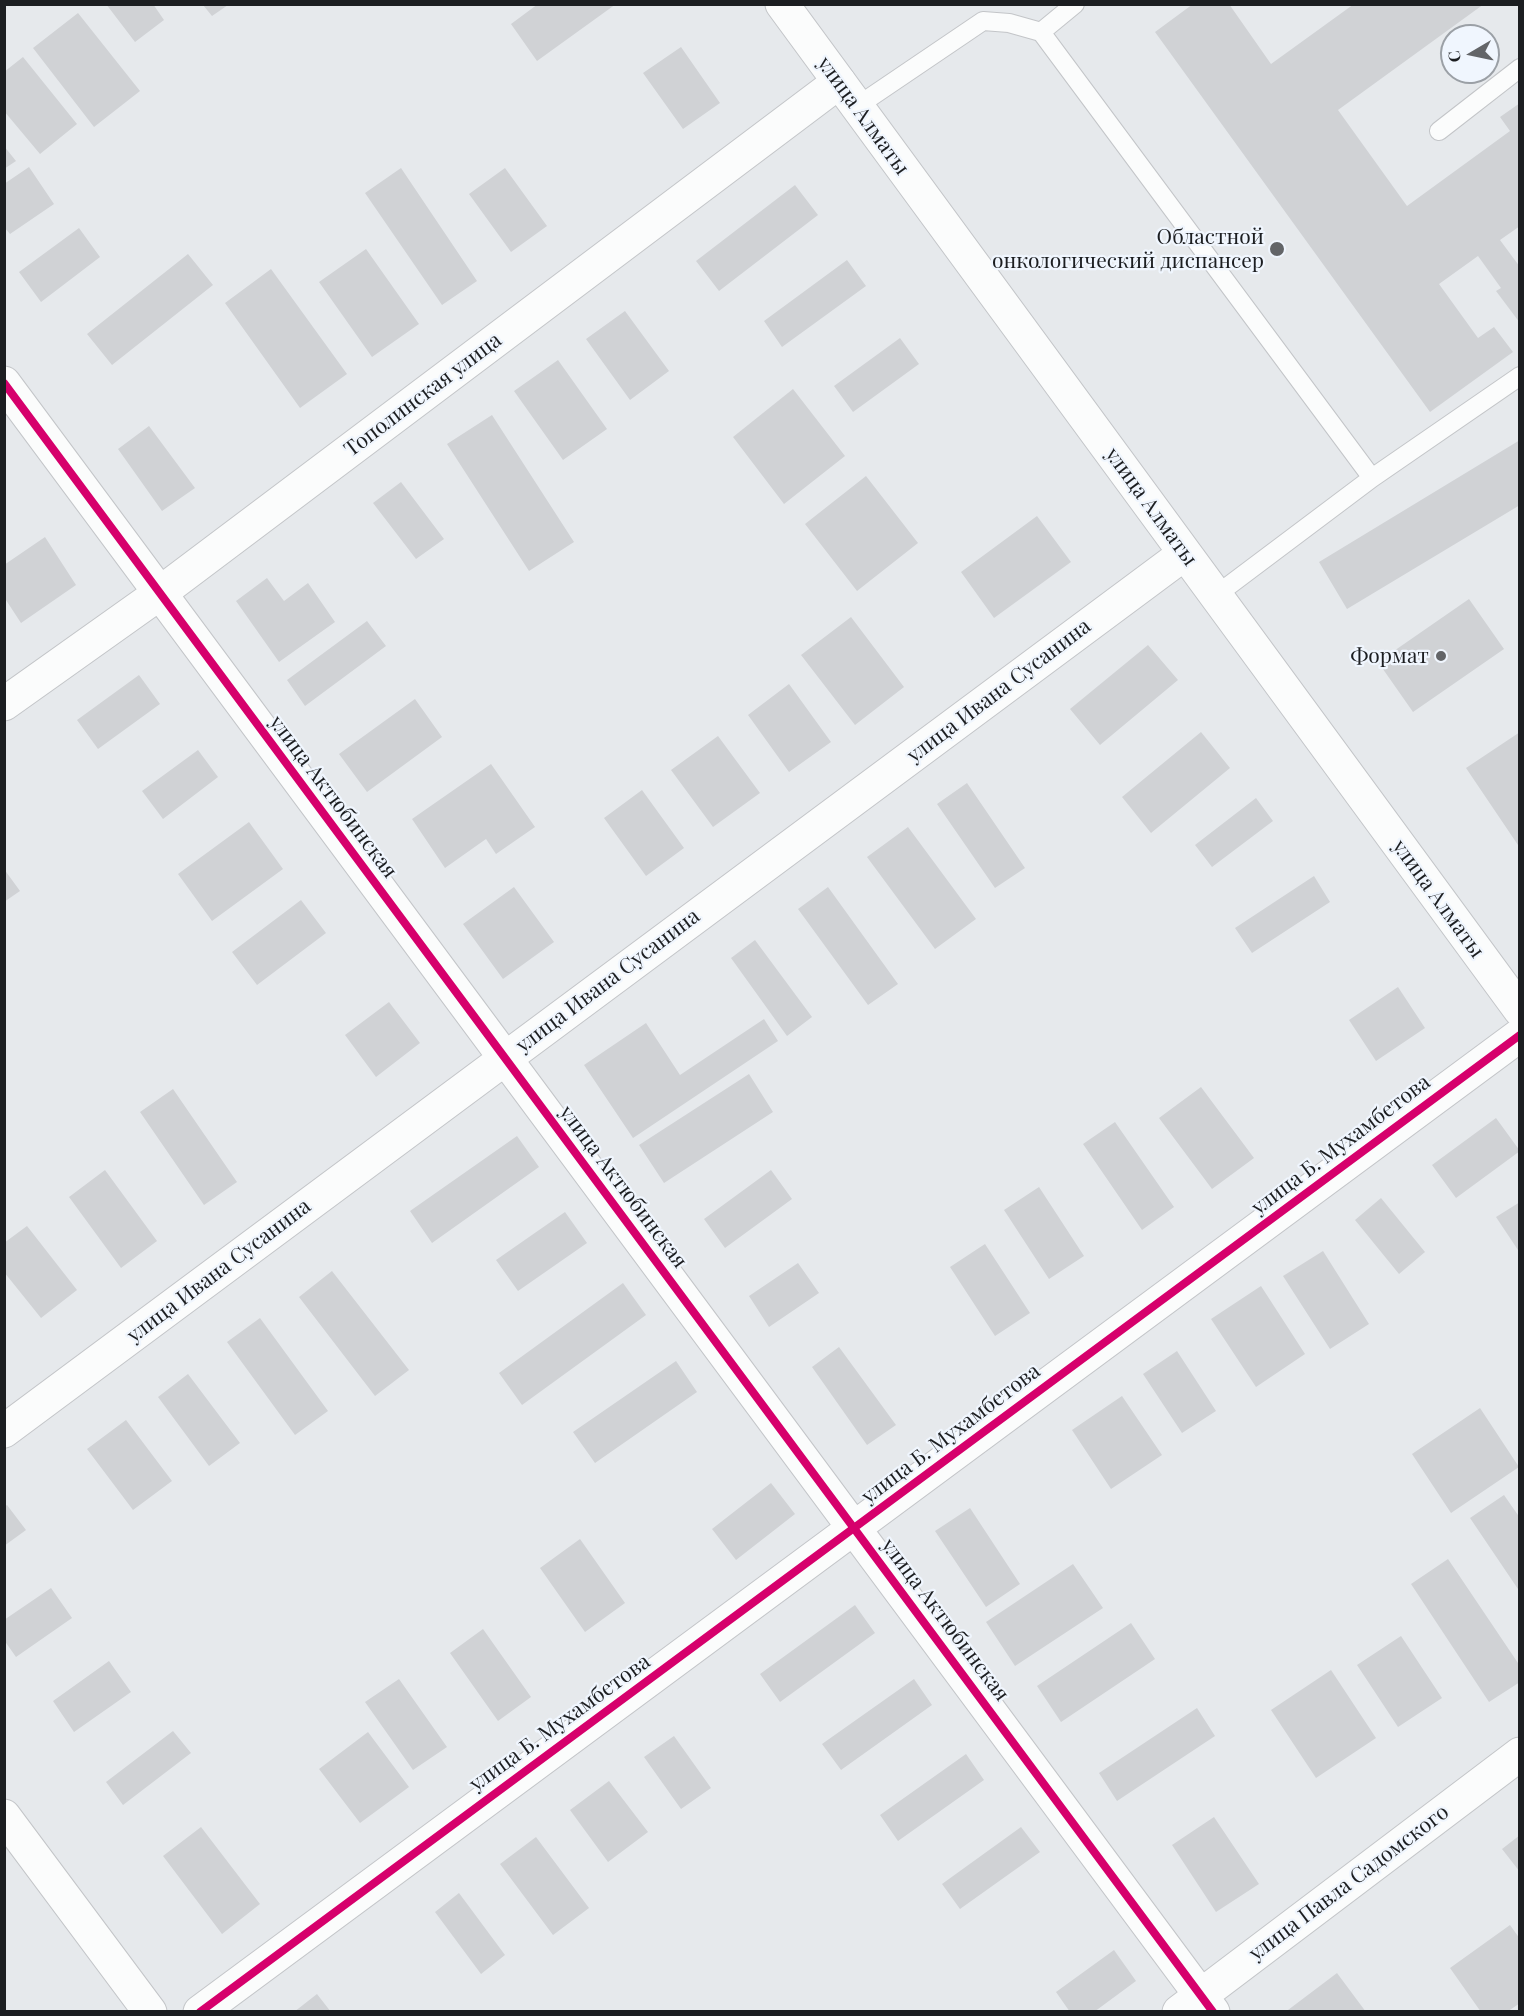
<!DOCTYPE html>
<html>
<head>
<meta charset="utf-8">
<style>
  body { margin:0 }
  #map { position:relative; width:1524px; height:2016px; overflow:hidden; background:#e6e9ec; font-family:"Playfair Display",serif }
  canvas { display:block }
  .frame { position:absolute; inset:0; border:6px solid #1c1e21; pointer-events:none }
  .north { position:absolute; left:1440px; top:24px; width:60px; height:60px; box-sizing:border-box; background:#f0f6fe; border:2px solid #9ba0a6; border-radius:50%; rotate:261deg; font-size:16px; font-weight:700; line-height:24px; text-align:center; color:#1c1e21 }
  .north::after { content:''; display:block; margin:auto; width:21px; height:27px; background:#636568; clip-path:polygon(50% 0,100% 100%,50% 72%,0 100%) }
</style>
</head>
<body>
<div id="map">
<canvas width="1524" height="2016"></canvas>
<div class="frame"></div>
<div class="north">С</div>
</div>
<script>
const ctx = document.querySelector('canvas').getContext('2d');
ctx.lineJoin = 'round';
function fillPath(path, color) {
  ctx.fillStyle = color;
  ctx.fill(path, 'evenodd');
}
function strokePath(path, color, width, dash) {
  ctx.strokeStyle = color;
  ctx.lineWidth = width;
  ctx.lineCap = dash ? 'butt' : 'round';
  ctx.setLineDash(dash || []);
  ctx.stroke(path);
}
function write(font, color, halo, rows, align = 'center') {
  ctx.font = font + ' "Playfair Display",serif';
  ctx.lineWidth = 4.5;
  ctx.setLineDash([]);
  ctx.textBaseline = 'middle';
  ctx.strokeStyle = halo;
  ctx.fillStyle = color;
  for (const [text, x, y, turn = 0] of rows) {
    ctx.save();
    ctx.translate(x, y);
    ctx.rotate((+turn || 0) * Math.PI / 180);
    ctx.textAlign = isNaN(turn) ? turn : align;
    if (halo) ctx.strokeText(text, 0, 0);
    ctx.fillText(text, 0, 0);
    ctx.restore();
  }
}
const building = new Path2D(`
  M106 4H153L164 20 135 42Z
  M538 4H616L537 61 511 24Z
  M1193 4H1229L1271 64 1354 4H1484L1338 110 1407 206 1510 131 1500 117 1520 103V226L1500 240 1520 267V323L1496 291 1501 288 1478 256 1439 284 1478 338 1494 327 1513 352 1430 412 1155 32Z
  M203 5H228L212 16Z
  M78 13 140 91 94 127 33 48Z
  M681 47 720 103 683 129 643 73Z
  M23 57 77 124 40 154 4 111V72Z
  M4 146 16 161 4 169Z
  M29 167 54 204 10 234 4 227V184Z
  M401 168 477 281 442 305 365 193Z
  M505 168 547 226 511 252 469 194Z
  M795 185 818 215 719 291 696 261Z
  M79 228 100 257 41 302 19 272Z
  M366 249 419 324 372 357 319 282Z
  M188 254 213 285 112 365 87 334Z
  M847 260 866 286 782 347 764 321Z
  M271 269 347 374 300 408 225 303Z
  M625 311 669 371 630 400 586 339Z
  M900 338 919 364 853 412 834 386Z
  M558 360 607 429 563 460 514 391Z
  M793 389 845 456 784 504 733 437Z
  M492 415 574 542 529 571 447 444Z
  M149 426 195 488 162 511 118 449Z
  M1520 440V505L1347 609 1319 562Z
  M866 476 918 543 857 591 805 524Z
  M401 482 444 539 416 559 373 503Z
  M1037 516 1071 562 994 618 961 572Z
  M45 537 76 585 21 623 4 597V565Z
  M267 578 284 601 308 583 335 622 279 662 236 601Z
  M1469 599 1504 649 1413 712 1378 662Z
  M851 617 904 687 855 725 801 655Z
  M367 621 386 646 305 706 287 680Z
  M1148 645 1178 680 1100 745 1070 709Z
  M139 675 160 704 98 749 77 720Z
  M789 684 831 742 789 772 748 715Z
  M415 699 442 737 367 792 339 754Z
  M1201 732 1230 768 1151 833 1122 797Z
  M1520 732V848L1466 768Z
  M718 736 760 793 713 827 671 770Z
  M198 750 218 777 163 819 142 791Z
  M491 764 535 827 496 854 486 839 445 868 412 819Z
  M967 783 1025 868 995 888 937 804Z
  M642 790 684 848 646 876 604 818Z
  M1256 798 1273 821 1212 867 1195 845Z
  M249 822 283 869 212 921 178 874Z
  M908 827 976 919 935 949 867 857Z
  M4 869 20 891 4 902Z
  M1314 876 1330 902 1252 953 1235 928Z
  M514 887 554 942 503 979 463 924Z
  M828 887 898 984 868 1005 798 909Z
  M301 900 326 933 257 985 232 952Z
  M755 940 812 1017 787 1036 731 958Z
  M1398 987 1425 1028 1376 1061 1349 1020Z
  M389 1002 420 1043 376 1077 345 1035Z
  M764 1019 778 1041 633 1138 584 1065 646 1023 680 1075Z
  M749 1074 773 1112 664 1183 639 1145Z
  M1201 1087 1254 1158 1212 1189 1159 1118Z
  M173 1089 237 1182 204 1205 140 1112Z
  M1496 1118 1520 1151 1456 1198 1432 1165Z
  M1115 1122 1174 1207 1142 1230 1083 1144Z
  M517 1136 539 1167 432 1243 410 1211Z
  M105 1170 157 1241 121 1268 69 1197Z
  M771 1170 792 1199 725 1248 704 1219Z
  M1039 1187 1084 1256 1049 1279 1004 1210Z
  M1381 1198 1425 1252 1399 1274 1355 1220Z
  M1520 1202V1253L1496 1217Z
  M565 1212 587 1243 518 1291 496 1260Z
  M27 1226 77 1290 41 1318 4 1272V1243Z
  M985 1244 1030 1313 995 1336 950 1267Z
  M1323 1251 1369 1324 1330 1349 1283 1276Z
  M798 1263 819 1293 769 1327 749 1296Z
  M332 1271 409 1370 375 1396 299 1297Z
  M623 1283 646 1315 522 1405 499 1373Z
  M1261 1286 1305 1354 1256 1387 1211 1319Z
  M260 1318 328 1411 295 1435 227 1342Z
  M839 1347 896 1425 867 1445 812 1367Z
  M1177 1351 1216 1411 1182 1433 1143 1374Z
  M676 1361 697 1392 595 1463 573 1432Z
  M188 1374 240 1443 209 1466 158 1397Z
  M1122 1396 1162 1455 1111 1489 1072 1430Z
  M1480 1408 1519 1467 1451 1513 1412 1454Z
  M126 1420 172 1481 133 1510 87 1449Z
  M771 1483 795 1514 736 1560 712 1529Z
  M1504 1495 1520 1518V1592L1470 1518Z
  M7 1505 26 1530 4 1546V1507Z
  M970 1508 1020 1584 986 1607 935 1531Z
  M580 1539 625 1603 585 1632 540 1568Z
  M1448 1559 1520 1666V1682L1489 1702 1411 1584Z
  M1073 1564 1103 1608 1015 1666 986 1622Z
  M51 1588 72 1618 16 1657 4 1640V1620Z
  M855 1605 875 1633 780 1702 760 1674Z
  M1131 1623 1155 1659 1061 1722 1037 1686Z
  M483 1629 531 1697 498 1721 450 1653Z
  M1401 1636 1442 1698 1398 1727 1357 1665Z
  M109 1661 131 1692 74 1732 53 1701Z
  M1331 1670 1376 1738 1316 1778 1271 1710Z
  M399 1679 447 1747 413 1770 365 1702Z
  M914 1679 932 1705 841 1770 822 1744Z
  M1197 1708 1215 1736 1117 1801 1099 1773Z
  M173 1731 191 1753 123 1805 106 1782Z
  M368 1732 409 1787 360 1823 319 1769Z
  M674 1736 711 1788 681 1809 644 1757Z
  M966 1754 984 1780 898 1841 880 1815Z
  M609 1781 648 1832 608 1862 570 1810Z
  M1214 1817 1259 1884 1216 1912 1172 1845Z
  M201 1827 260 1904 222 1934 163 1856Z
  M1021 1827 1040 1852 960 1909 942 1884Z
  M1520 1835V1872L1502 1849Z
  M536 1837 589 1908 553 1935 500 1864Z
  M459 1893 505 1955 481 1974 435 1912Z
  M1510 1925 1520 1939V2003L1507 2012H1481L1450 1968Z
  M1114 1950 1136 1981 1094 2012H1070L1056 1992Z
  M1337 1973 1366 2012H1289L1288 2010Z
  M317 1994 331 2012H294Z`);
const lane = new Path2D(`
  M1041 32 1075 4
  M856 107 983 21 1009 23 1041 32 1372 478
  M1439 131 1520 68
  M1215 596 1372 478 1520 376`);
const street = new Path2D(`
  M4 383 1213 2012
  M4 704 160 593 839 82
  M4 1431 1184 554
  M4 1816 150 2012
  M200 2012 1520 1035
  M1179 2012 1520 1754`);
const secondary = new Path2D(`
  M782 4 1520 1010`);
const cycleway = new Path2D(`
  M4 383 1213 2012
  M200 2012 1520 1035`);
const markers = [
  [1277,249,8,"#636568"],
  [1441,656,6,"#636568"]
];
const streetNames = [
  ["улица Алматы",863,116,54],
  ["Тополинская улица",423,395,-37],
  ["улица Алматы",1151,507,54],
  ["улица Ивана Сусанина",999,691,-37],
  ["улица Актюбинская",333,797,53],
  ["улица Алматы",1438,899,54],
  ["улица Ивана Сусанина",608,981,-37],
  ["улица Б. Мухамбетова",1341,1145,-37],
  ["улица Актюбинская",623,1187,53],
  ["улица Ивана Сусанина",219,1271,-37],
  ["улица Б. Мухамбетова",951,1434,-37],
  ["улица Актюбинская",945,1620,53],
  ["улица Б. Мухамбетова",560,1723,-36],
  ["улица Павла Садомского",1349,1883,-37]
];
const poiNames = [
  ["Областной",1264,237],
  ["онкологический диспансер",1264,261],
  ["Формат",1429,656]
];
fillPath(building, '#d0d2d5');
strokePath(lane, '#c3c5c8', 20);
strokePath(street, '#c3c5c8', 35);
strokePath(secondary, '#c3c5c8', 35);
strokePath(lane, '#fbfcfc', 18);
strokePath(street, '#fbfcfc', 33);
strokePath(secondary, '#fbfcfc', 33);
strokePath(cycleway, '#d6006c', 8);
for (const [x, y, r, color] of markers) {
  const dot = new Path2D();
  dot.arc(x, y, r, 0, 2 * Math.PI);
  ctx.fillStyle = color;
  ctx.fill(dot);
  strokePath(dot, '#f0f6fe', 2);
}
write('21px', '#1c1e21', '#f0f6fe', streetNames);
write('21px', '#1c1e21', '#f0f6fe', poiNames, 'right');
</script>
</body>
</html>
